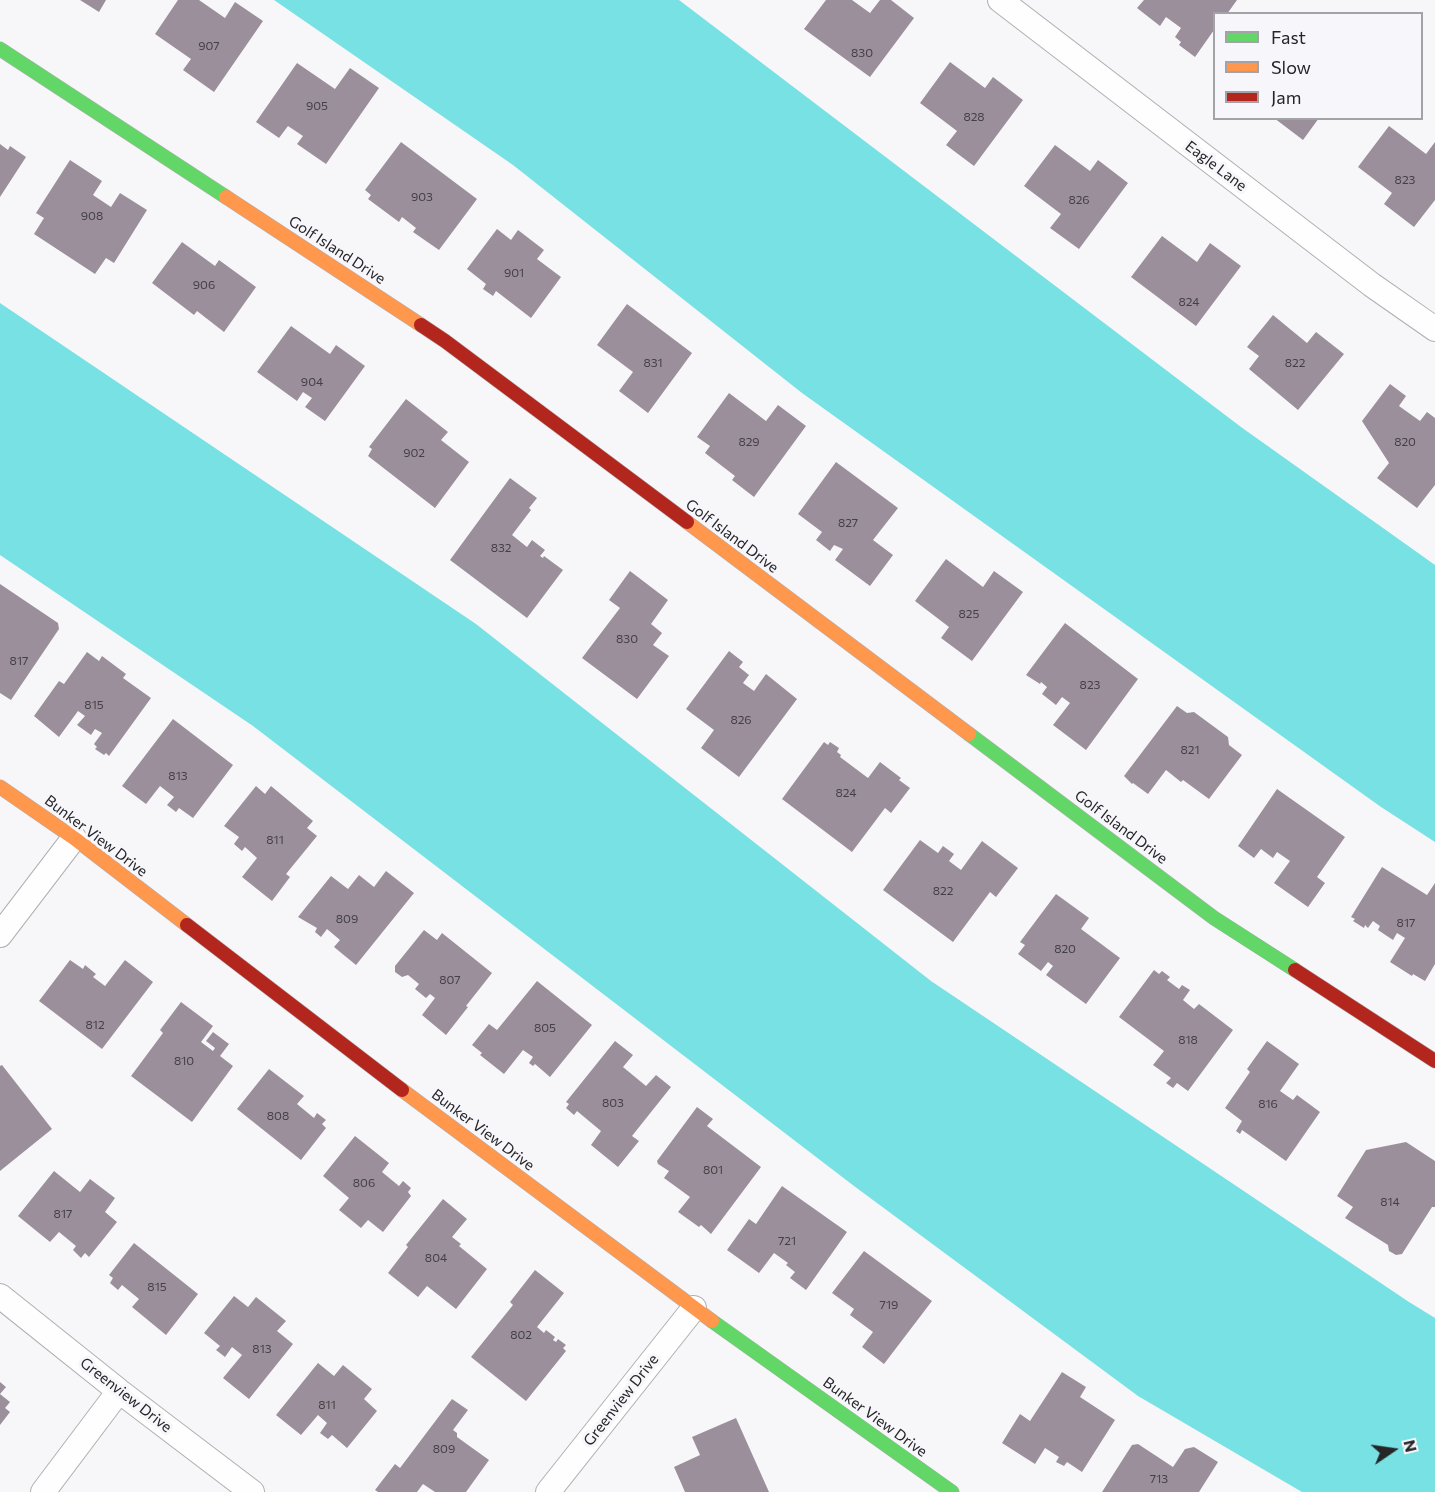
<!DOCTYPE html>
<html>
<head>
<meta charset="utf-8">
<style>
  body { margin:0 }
  #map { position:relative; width:1435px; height:1492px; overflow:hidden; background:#f7f7fa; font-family:Commissioner,sans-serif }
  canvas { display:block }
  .legend { position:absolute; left:1213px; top:12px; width:210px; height:108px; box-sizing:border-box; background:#f6f6fb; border:2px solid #a3a3a7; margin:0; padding:8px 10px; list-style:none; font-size:18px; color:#262628 }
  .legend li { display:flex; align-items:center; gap:12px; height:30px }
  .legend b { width:30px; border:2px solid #a3a3a7 }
  .north { position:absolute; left:1363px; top:1420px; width:60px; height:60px; -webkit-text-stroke:4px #f6f6fb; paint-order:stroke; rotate:77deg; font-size:16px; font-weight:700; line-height:24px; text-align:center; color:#262628 }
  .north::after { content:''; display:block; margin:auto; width:21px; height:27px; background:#262628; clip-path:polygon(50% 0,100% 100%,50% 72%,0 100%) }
</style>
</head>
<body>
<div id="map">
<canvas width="1435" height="1492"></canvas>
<ul class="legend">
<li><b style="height:8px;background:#63d668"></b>Fast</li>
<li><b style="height:8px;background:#ff974d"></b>Slow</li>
<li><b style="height:8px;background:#b3261e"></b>Jam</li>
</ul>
<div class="north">N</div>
</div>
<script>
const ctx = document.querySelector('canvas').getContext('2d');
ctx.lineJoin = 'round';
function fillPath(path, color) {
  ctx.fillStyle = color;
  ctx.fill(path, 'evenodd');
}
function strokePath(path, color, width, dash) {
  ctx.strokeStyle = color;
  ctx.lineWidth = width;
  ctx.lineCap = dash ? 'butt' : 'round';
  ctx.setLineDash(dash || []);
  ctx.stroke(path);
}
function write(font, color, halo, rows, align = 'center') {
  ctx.font = font + ' Commissioner,sans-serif';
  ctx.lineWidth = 6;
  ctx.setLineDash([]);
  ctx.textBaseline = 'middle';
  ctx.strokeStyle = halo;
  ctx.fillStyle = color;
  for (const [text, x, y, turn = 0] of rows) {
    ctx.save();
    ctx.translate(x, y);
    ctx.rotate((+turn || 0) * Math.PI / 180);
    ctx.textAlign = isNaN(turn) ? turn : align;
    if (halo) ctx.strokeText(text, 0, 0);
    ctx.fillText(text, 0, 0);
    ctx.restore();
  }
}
const water = new Path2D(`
  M274 0H679L1241 427 1435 565V842L1381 807 802 393 513 165Z
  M0 303 476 624 931 981 1409 1302 1435 1318V1492H1302L1138 1396 854 1186 253 726 0 555Z`);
const building = new Path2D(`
  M80 0H106L99 12Z
  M178 0H199L225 18 235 2 263 21 214 92 183 70 191 59 155 34Z
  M826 0H852L870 13 880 0H891L914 18 870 77 804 29Z
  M1144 0H1237L1227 14H1214V30L1195 57 1179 45 1181 42 1175 37 1181 28 1166 17 1160 26 1137 8Z
  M950 62 985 88 993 77 1023 100 974 166 946 145 957 131 920 103Z
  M297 63 335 89 350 68 379 88 326 164 297 144 303 136 288 126 279 138 256 122Z
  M1274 118H1319L1303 140Z
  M1389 126 1426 154 1435 142V200L1414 227 1384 204 1392 193 1358 167Z
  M401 142 477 199 439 250 413 232 416 228 402 217 399 222 368 199 371 195 365 190Z
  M0 144 8 150 10 146 26 157 0 197Z
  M1055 145 1090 171 1098 160 1128 183 1079 249 1050 228 1061 214 1024 186Z
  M70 160 102 181 93 195 111 207 120 193 147 210 114 263 106 258 95 274 34 234 44 218 36 213Z
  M497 229 511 240 518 230 544 250 537 259 561 277 531 318 496 291 493 296 483 289 486 284 467 269Z
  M1162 236 1197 262 1210 243 1241 266 1196 326 1131 277Z
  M182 242 215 266 219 260 256 287 224 332 197 311 194 315 152 283Z
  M627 304 692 353 648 413 619 391 633 372 597 345Z
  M1273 315 1307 343 1316 332 1344 354 1298 410 1249 369 1259 356 1247 347Z
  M291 326 330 354 336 345 365 366 325 421 305 407 312 398 303 392 297 401 257 372Z
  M1390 384 1406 396 1399 406 1420 421 1427 412 1435 418V485L1417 508 1377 478 1389 463 1362 421Z
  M729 393 766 421 778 405 806 426 754 497 732 480 735 476 705 453 710 446 697 437Z
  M406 399 448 432 441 440 469 462 435 508 368 456 372 449 369 447Z
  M836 462 898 508 873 540 893 555 870 586 835 560 843 549 834 545 830 551 816 540 822 532 798 514Z
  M510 478 537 498 529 508 531 510 512 535 527 547 532 540 545 550 540 556 543 558 544 556 563 570 527 618 450 560Z
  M946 559 983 587 994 571 1023 592 972 661 941 638 949 627 915 601Z
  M630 571 668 600 651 624 662 633 653 645 669 656 637 699 582 658 620 608 609 600Z
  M0 584 58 623 59 629 11 700 0 693Z
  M1065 623 1138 679 1086 750 1053 725 1070 703 1062 697 1056 705 1042 694 1047 687 1041 682 1040 684 1026 675Z
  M729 651 743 662 739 667 749 675 743 683 754 691 766 674 797 699 739 777 701 748 714 730 686 709Z
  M87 652 99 661 102 656 126 674 123 678 151 698 109 756 106 753 104 755 95 749 97 747 94 744 102 733 95 729 91 735 77 725 85 716 78 711 59 737 34 716 59 681 64 684Z
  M1177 706 1187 713 1194 712 1228 737 1229 745 1242 755 1209 799 1183 780 1181 782 1166 770 1148 794 1133 783 1132 784 1124 776Z
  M173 719 233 765 193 818 179 808 176 812 167 805 174 797 160 786 146 804 122 786Z
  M824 742 828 745 830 742 839 748 837 752 841 755 840 757 868 778 880 762 901 778 899 780 910 788 891 813 885 808 852 852 782 799Z
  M256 786 265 794 271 786 313 821 307 828 317 836 286 874 290 877 272 901 242 877 257 858 245 847 242 851 234 844 239 837 224 826Z
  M1277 789 1345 837 1317 877 1325 883 1308 907 1274 883 1290 861 1277 852 1273 858 1261 849 1254 858 1238 846Z
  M920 840 938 853 943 846 954 854 949 861 961 870 982 841 1018 868 996 897 990 892 953 942 883 890Z
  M1382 867 1427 895 1435 883V964L1425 981 1413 974 1412 976 1390 962 1405 938 1397 933 1393 940 1378 930 1380 926 1373 921 1368 928 1365 925 1364 928 1353 921 1355 919 1351 917Z
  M386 871 414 893 356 965 334 947 340 940 327 929 321 937 315 932 317 928 298 917 331 876 348 889 359 875 374 887Z
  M1056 894 1089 918 1081 929 1120 958 1086 1004 1046 975 1053 966 1048 962 1041 971 1018 954 1025 945 1020 942Z
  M424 930 437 940 442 933 492 973 466 1006 468 1007 446 1035 422 1015 435 998 430 994 426 998 415 989 419 984 408 975 402 977 395 972V966Z
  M70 960 83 969 85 965 96 974 93 977 105 986 125 960 153 982 102 1049 39 1001Z
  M1154 970 1159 974 1162 971 1170 977 1167 980 1179 989 1182 985 1190 990 1183 1000 1194 1009 1199 1004 1233 1030 1188 1091 1177 1083 1173 1088 1166 1083 1171 1078 1153 1065 1164 1051 1119 1017Z
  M537 981 592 1025 550 1077 535 1064 533 1066 529 1063 533 1057 523 1050 504 1074 480 1055 482 1053 472 1045 489 1024 497 1030Z
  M181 1002 213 1026 201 1042 213 1051 215 1048 206 1041 213 1032 229 1044 220 1056 233 1066 192 1122 131 1076 163 1033 160 1030Z
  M615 1041 633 1055 623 1067 646 1086 656 1075 671 1087 632 1136 639 1141 618 1167 591 1145 601 1131 577 1111 574 1115 566 1108 569 1104 566 1102Z
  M1267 1041 1299 1064 1280 1091 1293 1100 1297 1095 1320 1112 1286 1161 1242 1130 1240 1134 1236 1131 1242 1121 1225 1108 1250 1072 1247 1069Z
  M2 1065 52 1129 0 1171V1066Z
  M269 1069 304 1096 297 1104 314 1118 317 1113 326 1120 322 1124 326 1128 301 1160 237 1109Z
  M697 1107 713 1119 707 1126 761 1167 711 1234 701 1225 699 1227 678 1212 690 1197 664 1178 669 1171 658 1164 657 1161Z
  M355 1136 389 1163 382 1172 399 1186 403 1181 411 1188 408 1192 411 1196 383 1232 368 1220 361 1228 339 1210 349 1198 323 1176Z
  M1406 1142 1435 1161V1207H1432L1402 1254 1396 1255 1389 1251 1388 1245 1345 1218 1353 1207 1337 1196 1366 1150Z
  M54 1171 80 1192 90 1179 115 1198 105 1212 117 1222 89 1257 85 1253 81 1258 73 1250 76 1246 59 1232 50 1242 18 1216Z
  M782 1186 847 1232 806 1290 790 1278 795 1272 786 1265 788 1263 774 1253 759 1273 727 1250 749 1219 756 1224Z
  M443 1199 467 1219 452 1237 461 1244 459 1246 487 1269 456 1309 427 1286 418 1297 388 1273 408 1247 406 1245Z
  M134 1243 198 1294 166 1335 132 1307 139 1299 122 1285 118 1290 110 1283 113 1278 109 1275Z
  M864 1251 932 1301 884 1364 862 1347 873 1332 850 1315 854 1309 832 1293Z
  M535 1270 564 1293 537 1327 544 1333 546 1330 555 1337 553 1340 556 1342 558 1339 566 1345 563 1348 566 1351 526 1401 471 1357 513 1305 510 1302Z
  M234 1296 248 1307 256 1297 286 1321 277 1331 293 1344 249 1399 223 1378 242 1355 232 1347 225 1357 216 1350 220 1346 204 1333Z
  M318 1363 334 1376 343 1365 372 1389 364 1399 377 1411 347 1448 332 1435 328 1439 320 1433 327 1423 318 1415 301 1435 276 1415Z
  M1062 1372 1086 1387 1080 1397 1115 1420 1082 1472 1067 1462 1064 1466 1056 1462 1059 1457 1045 1448 1035 1464 1002 1443 1020 1414 1030 1421Z
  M0 1382 6 1387 0 1394 10 1402 5 1408 10 1412 0 1425Z
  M452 1399 468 1410 453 1430 457 1433V1437L489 1460 466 1492H435L423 1484 417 1492H378L375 1490 395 1464 400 1468Z
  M736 1418 769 1492H685L674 1467 700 1455 692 1437Z
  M1138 1444 1173 1467 1185 1449 1194 1447 1218 1462 1199 1492H1102L1132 1445Z`);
const street = new Path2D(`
  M1000 0 1372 285 1435 329
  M0 935 74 838
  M0 1296 119 1391 252 1492
  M43 1492 119 1391
  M548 1492 694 1308`);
const fast = new Path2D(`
  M0 49 226 197
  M969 734 1214 918 1295 970
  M712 1321 952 1492`);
const slow = new Path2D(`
  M226 197 421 325
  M687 522 969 734
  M0 787 74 838 187 925
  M402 1090 712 1321`);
const jam = new Path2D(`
  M421 325 445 341 687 522
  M187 925 402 1090
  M1295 970 1435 1061`);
const numberNames = [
  ["907",209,46],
  ["830",862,53],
  ["905",317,106],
  ["828",974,117],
  ["823",1405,180],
  ["903",422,197],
  ["826",1079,200],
  ["908",92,216],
  ["901",514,273],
  ["906",204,285],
  ["824",1189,302],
  ["831",653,363],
  ["822",1295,363],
  ["904",312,382],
  ["829",749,442],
  ["820",1405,442],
  ["902",414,453],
  ["827",848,523],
  ["832",501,548],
  ["825",969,614],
  ["830",627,639],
  ["817",19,661],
  ["823",1090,685],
  ["815",94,705],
  ["826",741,720],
  ["821",1190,750],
  ["813",178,776],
  ["824",846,793],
  ["811",275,840],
  ["822",943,891],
  ["809",347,919],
  ["817",1406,923],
  ["820",1065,949],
  ["807",450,980],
  ["812",95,1025],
  ["805",545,1028],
  ["818",1188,1040],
  ["810",184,1061],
  ["803",613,1103],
  ["816",1268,1104],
  ["808",278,1116],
  ["801",713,1170],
  ["806",364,1183],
  ["814",1390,1202],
  ["817",63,1214],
  ["721",787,1241],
  ["804",436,1258],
  ["815",157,1287],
  ["719",889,1305],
  ["802",521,1335],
  ["813",262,1349],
  ["811",327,1405],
  ["809",444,1449],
  ["713",1159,1479]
];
const streetNames = [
  ["Eagle Lane",1216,166,37],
  ["Golf Island Drive",337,250,33],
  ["Golf Island Drive",732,536,37],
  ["Golf Island Drive",1121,827,37],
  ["Bunker View Drive",96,836,37],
  ["Bunker View Drive",483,1130,37],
  ["Greenview Drive",126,1395,38],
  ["Greenview Drive",621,1400,-52],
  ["Bunker View Drive",875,1417,36]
];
fillPath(water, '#78e1e4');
fillPath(building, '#9c8f9c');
strokePath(street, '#b0b0b2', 26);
strokePath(fast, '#b0b0b2', 15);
strokePath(slow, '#b0b0b2', 15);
strokePath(jam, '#b0b0b2', 15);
strokePath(street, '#fefefe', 24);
strokePath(fast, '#63d668', 14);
strokePath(slow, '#ff974d', 14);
strokePath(jam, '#b3261e', 14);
write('12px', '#444045', null, numberNames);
write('15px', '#262628', '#f6f6fb', streetNames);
</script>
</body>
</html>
